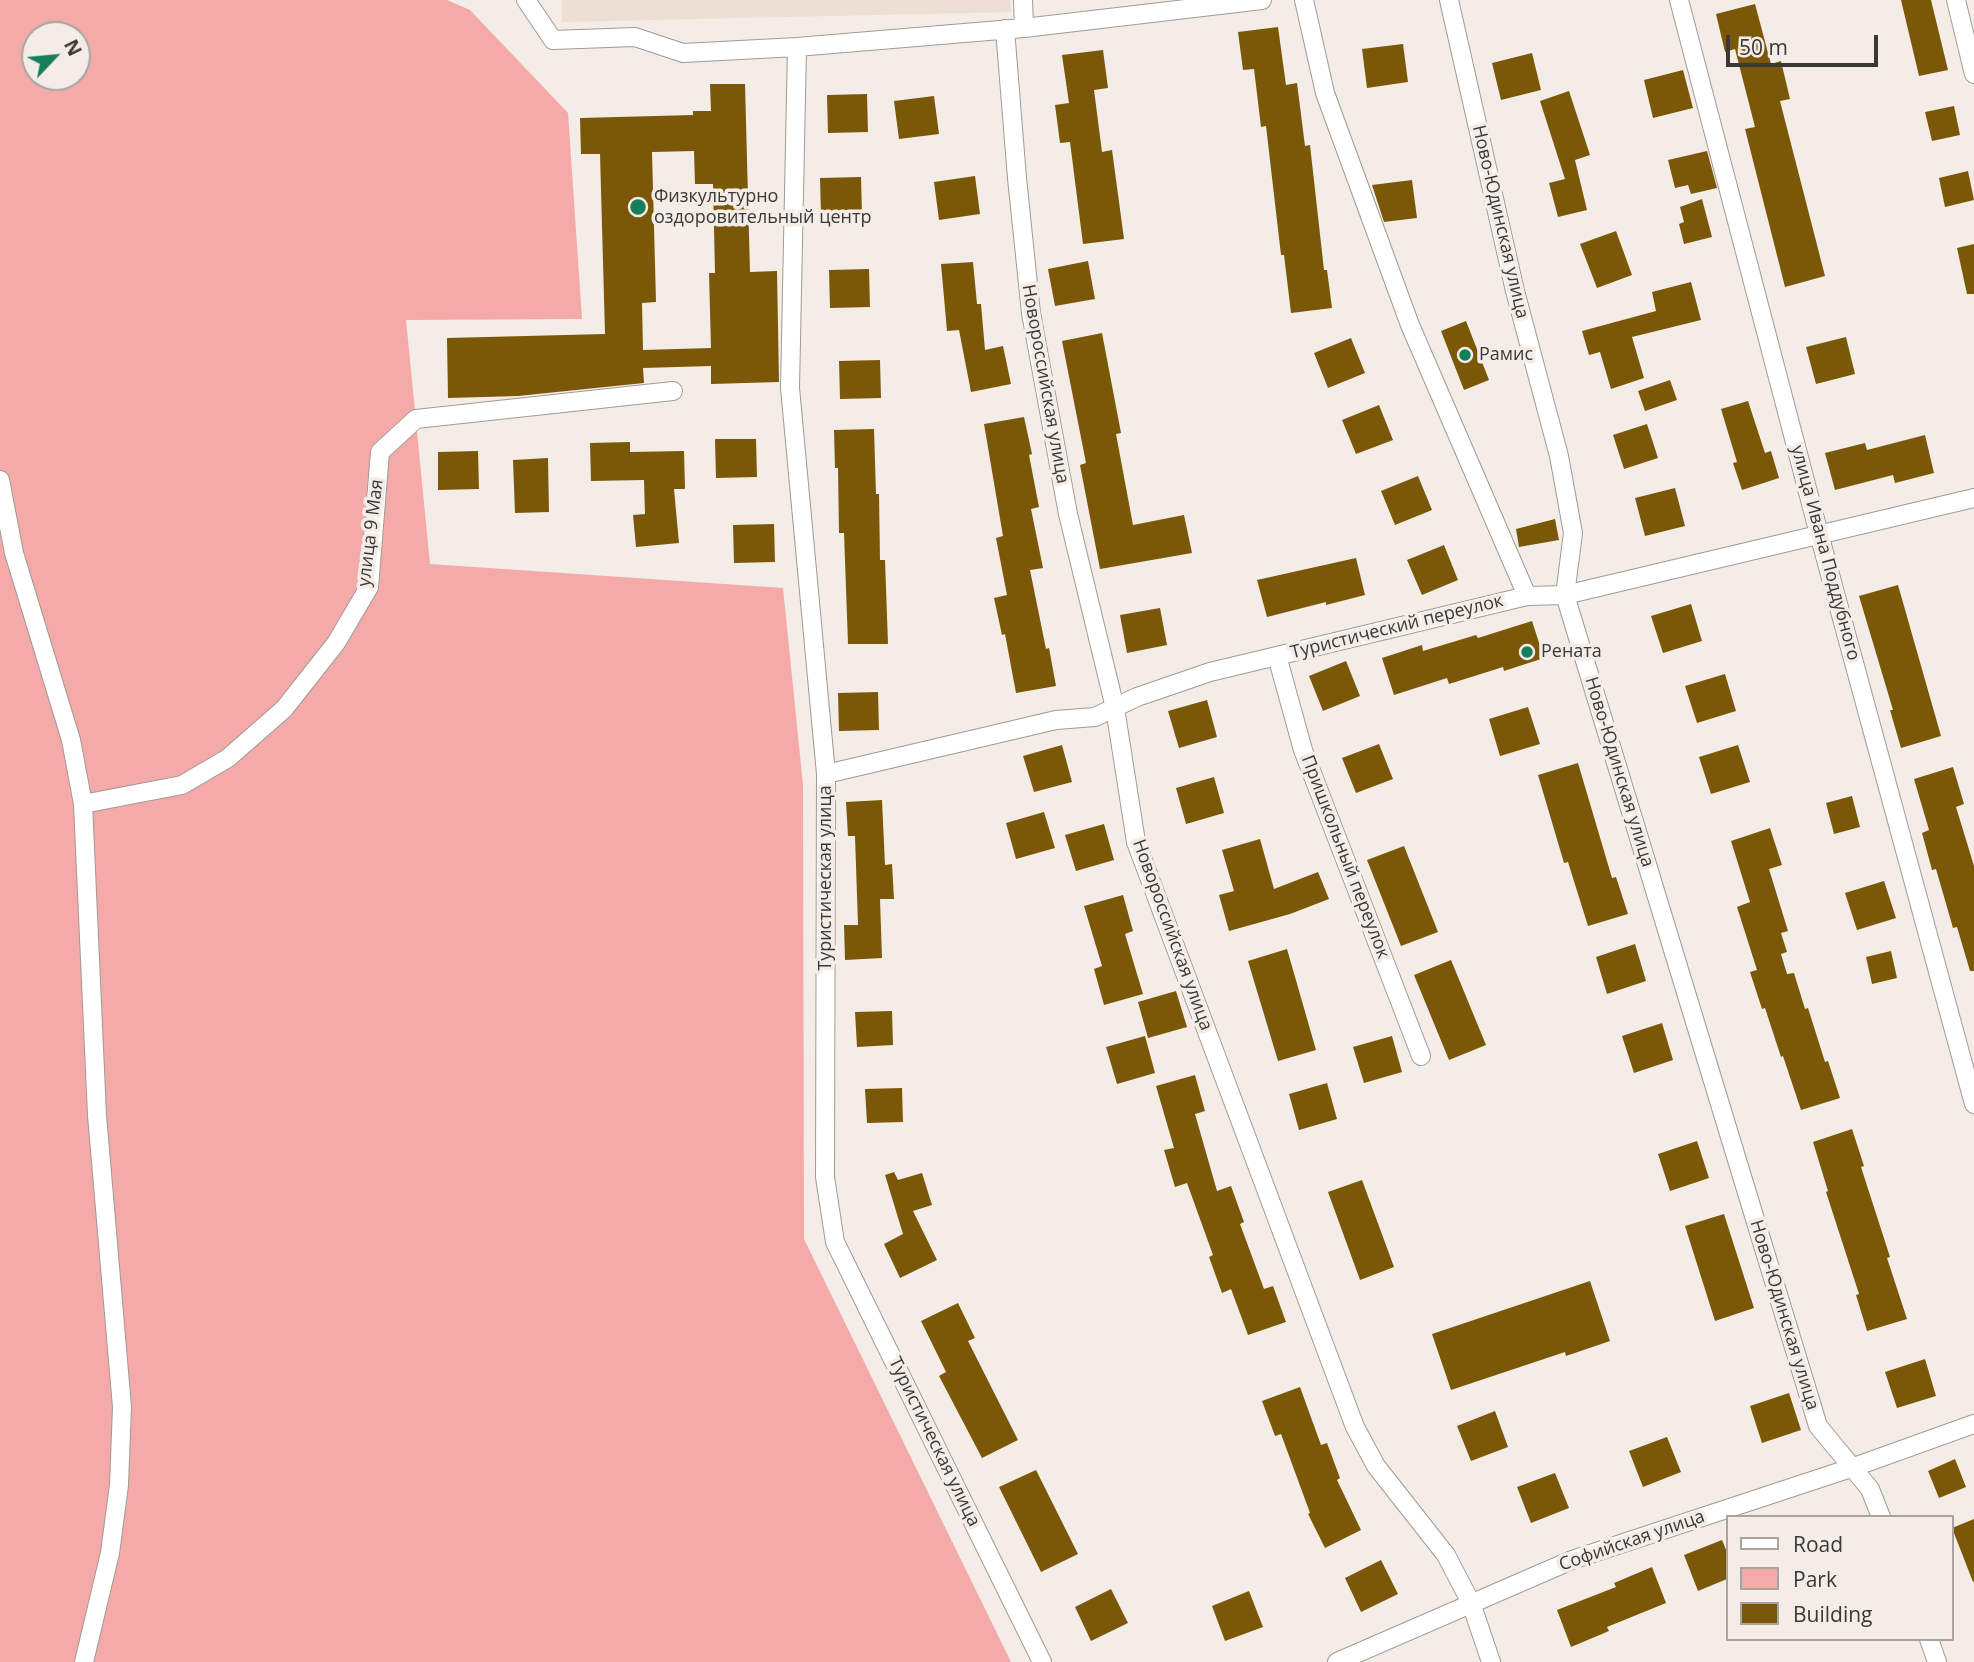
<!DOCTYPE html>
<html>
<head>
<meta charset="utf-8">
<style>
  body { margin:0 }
  #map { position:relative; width:1974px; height:1662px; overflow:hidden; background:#f4ece6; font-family:"Open Sans",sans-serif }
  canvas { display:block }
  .legend { position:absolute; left:1726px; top:1515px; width:228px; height:126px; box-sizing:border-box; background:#f4ece6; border:2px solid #aaa4a0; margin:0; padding:9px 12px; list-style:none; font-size:21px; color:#3b3836 }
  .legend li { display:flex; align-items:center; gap:14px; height:35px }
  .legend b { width:35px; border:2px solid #aaa4a0 }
  .north { position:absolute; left:21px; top:21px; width:70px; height:70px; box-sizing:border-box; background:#f4ece6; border:2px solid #aaa4a0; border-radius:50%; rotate:64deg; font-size:19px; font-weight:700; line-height:28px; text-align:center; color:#3b3836 }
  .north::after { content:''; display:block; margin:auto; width:24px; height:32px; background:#167f5a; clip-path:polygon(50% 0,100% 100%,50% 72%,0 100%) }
  .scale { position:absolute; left:1726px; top:35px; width:152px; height:32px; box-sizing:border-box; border:4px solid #3b3836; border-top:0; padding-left:9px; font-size:21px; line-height:24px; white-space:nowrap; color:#3b3836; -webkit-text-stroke:5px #f4ece6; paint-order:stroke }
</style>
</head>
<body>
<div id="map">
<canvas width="1974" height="1662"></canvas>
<ul class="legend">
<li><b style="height:9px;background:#fff"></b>Road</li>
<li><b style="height:19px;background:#f3aaa9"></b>Park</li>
<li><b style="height:19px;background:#7b5808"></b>Building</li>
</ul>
<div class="north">N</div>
<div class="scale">50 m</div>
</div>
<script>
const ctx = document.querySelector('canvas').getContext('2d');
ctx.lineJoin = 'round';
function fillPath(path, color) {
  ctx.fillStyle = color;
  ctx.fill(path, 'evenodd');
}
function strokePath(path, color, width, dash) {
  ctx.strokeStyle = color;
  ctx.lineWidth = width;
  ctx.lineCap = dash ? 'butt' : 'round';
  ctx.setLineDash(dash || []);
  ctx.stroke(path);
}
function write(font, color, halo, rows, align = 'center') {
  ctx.font = font + ' "Open Sans",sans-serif';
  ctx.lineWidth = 7;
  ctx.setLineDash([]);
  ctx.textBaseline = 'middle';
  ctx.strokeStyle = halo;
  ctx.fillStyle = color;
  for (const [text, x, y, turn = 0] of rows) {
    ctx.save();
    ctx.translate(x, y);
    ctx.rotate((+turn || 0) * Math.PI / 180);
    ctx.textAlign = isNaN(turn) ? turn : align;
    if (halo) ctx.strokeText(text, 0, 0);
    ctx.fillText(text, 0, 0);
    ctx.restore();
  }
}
const built = new Path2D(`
  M562 0H1010L1011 12 562 22Z`);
const green = new Path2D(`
  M0 0H447L470 10 568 113 582 319 406 320 430 564 783 588 803 785 804 1239 1011 1662H0ZM35 35H77V77H35Z`);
const building = new Path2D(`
  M1901 0H1931L1948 70 1919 76Z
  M1755 4 1771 64 1781 61 1790 99 1780 101 1825 276 1785 287 1745 129 1755 127 1735 49 1725 52 1716 14Z
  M1278 27 1286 85 1297 83 1305 146 1310 145 1324 270H1327L1332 308 1291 313 1284 255H1281L1266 126 1261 127 1254 69 1243 70 1238 32Z
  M1403 44 1408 82 1367 88 1362 49Z
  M1103 50 1108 88 1094 90 1102 152 1112 150 1124 239 1083 244 1070 142 1060 143 1055 105 1069 103 1062 55Z
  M1532 53 1541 90 1501 100 1492 63Z
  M1683 70 1693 108 1653 118 1644 80Z
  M710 84H745L750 272 777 271 779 382 711 384V366L643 368 644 383 518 396 448 398 447 338 605 334 600 154H581L580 118 693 115V111H711ZM694 151 695 184H713L715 273H709L711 348 643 350 642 303 656 302 652 152Z
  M1569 91 1590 155 1575 160 1587 210 1558 217 1549 183 1565 179 1540 101Z
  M867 94 868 132 828 133 827 95Z
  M934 96 939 134 899 139 894 101Z
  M1954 106 1960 135 1932 141 1925 112Z
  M1707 151 1717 188 1691 194 1688 185 1675 188 1668 160Z
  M1968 171 1974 200 1945 207 1939 178Z
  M975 176 980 214 939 220 934 182Z
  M861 177 862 215 821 216 820 178Z
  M1412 180 1417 218 1384 222 1372 185Z
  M1702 199 1712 237 1684 244 1679 224 1684 222 1680 207Z
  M1616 231 1632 275 1597 288 1580 244Z
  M1974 244V294H1967L1957 248Z
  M1088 261 1095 299 1055 306 1048 269Z
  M973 262 977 304H981L985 350 1003 346 1011 384 971 392 959 330 947 331 941 264Z
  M869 269 870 307 830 308 829 270Z
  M1691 282 1701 320 1632 337 1644 378 1611 389 1600 352 1589 355 1582 331 1656 311 1652 292Z
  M1466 321 1489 380 1464 390 1441 331Z
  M1102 333 1121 433 1116 434 1133 525 1184 515 1192 553 1100 569 1080 465 1086 463 1062 341Z
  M1846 337 1855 374 1816 384 1806 347Z
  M1351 338 1365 373 1328 388 1314 353Z
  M880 360 881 398 840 399 839 361Z
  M1670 380 1677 400 1645 411 1638 391Z
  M1748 401 1765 453 1771 451 1779 478 1742 490 1733 463 1737 462 1721 409Z
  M1379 405 1393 440 1356 454 1342 420Z
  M1024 417 1032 454 1029 455 1039 507 1031 509 1043 568 1030 570 1046 649 1049 648 1056 686 1016 693 1005 634 1002 635 994 598 1007 595 996 538 1003 536 984 424Z
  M1647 424 1658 458 1624 469 1613 435Z
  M874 429 876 494H879L880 560H885L888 644H848L844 533H839L838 468H835L834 430Z
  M1925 435 1934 473 1895 483 1893 475 1835 490 1825 453 1865 443 1867 450Z
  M715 439H756L757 477 716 478Z
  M630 442V452L684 451 685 489H674L679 543 636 547 633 515 645 514 644 480 591 481 590 443Z
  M478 451 479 489 438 490V452Z
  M548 458 549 512 515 513 513 460Z
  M1418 476 1432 510 1395 525 1381 491Z
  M1675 488 1685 526 1645 536 1635 498Z
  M1555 519 1559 540 1519 547 1516 529Z
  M774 524 775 562 734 563 733 525Z
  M1444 545 1458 580 1422 595 1407 560Z
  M1356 558 1365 595 1326 605V602L1267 617 1257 580Z
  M1898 585 1941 736 1901 748 1890 710H1893L1859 596Z
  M1691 604 1702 641 1663 653 1651 616Z
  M1160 608 1167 645 1127 653 1120 615Z
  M1532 621 1544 658 1504 671 1503 667 1449 684 1447 678 1394 695 1382 658 1422 645 1423 651 1476 635 1478 638Z
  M1346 661 1360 696 1323 711 1309 676Z
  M1725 674 1736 711 1697 723 1685 686Z
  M878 692 879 730 839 731 838 693Z
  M1207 700 1217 737 1179 748 1168 711Z
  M1528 707 1540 744 1500 756 1489 719Z
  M1379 744 1393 779 1356 793 1342 758Z
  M1062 745 1072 782 1034 792 1023 756Z
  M1738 745 1750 782 1711 794 1699 757Z
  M1578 763 1612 878 1616 877 1628 914 1588 926 1568 862 1564 863 1538 775Z
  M1953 767 1964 804 1956 807 1974 866V971H1970L1957 927 1953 928 1936 869 1932 870 1922 833 1929 830 1914 779Z
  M1214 777 1224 813 1186 824 1176 788Z
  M1852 796 1860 827 1834 834 1826 803Z
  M882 800 885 865 892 864 894 899H880L882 958 845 960 844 925H858L855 836H848L846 802Z
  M1044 812 1055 848 1016 859 1006 823Z
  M1104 824 1114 860 1076 871 1065 835Z
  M1770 828 1782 865 1769 869 1788 931 1781 933 1787 952 1781 954 1787 974 1794 973 1805 1009 1808 1008 1825 1062 1828 1061 1840 1098 1801 1110 1783 1056 1781 1057 1765 1008 1762 1009 1750 972 1757 970 1737 907 1750 902 1731 841Z
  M1260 839 1274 889 1318 872 1329 899 1290 914 1229 931 1219 895 1234 891 1222 850Z
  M1404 846 1438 932 1401 946 1367 860Z
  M1884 881 1896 918 1857 930 1845 893Z
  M1123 895 1133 931 1125 934 1143 994 1104 1005 1094 969 1102 966 1084 906Z
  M1635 944 1646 981 1607 994 1596 957Z
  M1287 949 1316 1050 1278 1061 1248 961Z
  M1891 951 1897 978 1872 984 1866 957Z
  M1451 960 1486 1045 1449 1060 1414 975Z
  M1176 991 1187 1027 1148 1038 1138 1002Z
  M892 1011 893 1045 857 1047 855 1012Z
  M1662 1023 1673 1060 1634 1073 1622 1036Z
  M1145 1036 1155 1073 1117 1084 1106 1047Z
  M1392 1036 1402 1072 1364 1083 1353 1047Z
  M1195 1075 1205 1111 1195 1114 1217 1191 1231 1186 1244 1222 1240 1224 1264 1289 1273 1286 1286 1322 1248 1335 1231 1289 1222 1293 1209 1257 1213 1255 1187 1183 1175 1187 1164 1150 1174 1148 1156 1086Z
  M1327 1083 1337 1119 1299 1130 1289 1094Z
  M902 1088 903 1122 867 1123 865 1089Z
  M1852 1129 1864 1166 1861 1167 1890 1257 1887 1258 1907 1319 1867 1331 1856 1295 1859 1294 1826 1192 1828 1191 1813 1142Z
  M1697 1141 1709 1178 1670 1191 1658 1154Z
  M894 1172 898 1180 922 1173 932 1205 913 1211 937 1260 900 1278 884 1244 903 1234 885 1175Z
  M1362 1180 1394 1267 1360 1280 1328 1192Z
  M1724 1214 1754 1308 1715 1321 1685 1226Z
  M1590 1281 1610 1341 1566 1356 1565 1352 1451 1390 1432 1334Z
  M958 1303 975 1338 968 1341 1018 1440 982 1458 939 1376 946 1372 921 1321Z
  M1925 1359 1936 1396 1897 1408 1885 1372Z
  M1300 1387 1321 1445 1327 1443 1340 1478 1337 1480 1361 1530 1325 1548 1308 1514 1310 1513 1281 1434 1275 1436 1262 1401Z
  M1789 1393 1801 1430 1762 1443 1750 1406Z
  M1495 1411 1508 1447 1471 1461 1457 1426Z
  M1667 1437 1681 1472 1643 1487 1629 1451Z
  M1955 1459 1966 1487 1939 1498 1928 1471Z
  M1036 1470 1078 1554 1041 1572 999 1487Z
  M1555 1473 1569 1508 1531 1523 1517 1487Z
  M1974 1519V1581L1973 1582 1952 1528Z
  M1722 1540 1727 1552V1579L1698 1591 1684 1555Z
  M1381 1560 1398 1594 1361 1612 1345 1578Z
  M1652 1567 1666 1603 1607 1627 1609 1631 1571 1647 1557 1610 1616 1587 1614 1583Z
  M1111 1589 1128 1623 1091 1641 1075 1607Z
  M1249 1591 1263 1627 1225 1641 1212 1606Z`);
const minor = new Path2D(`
  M526 0 553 40 635 37 683 53 797 47 1024 28 1262 0
  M1023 0 1024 28
  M1304 0 1325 93 1410 325 1527 596
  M1449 0 1515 291 1559 456 1573 533 1565 595 1818 1426 1870 1489 1881 1517
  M1679 0 1819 534 1974 1104
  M1956 0 1974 74
  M1005 29 1017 178 1031 313 1068 514 1115 708 1136 842 1355 1427 1376 1466 1446 1555 1471 1603 1491 1662
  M797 47 790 388 826 774 825 1177 835 1242 1042 1662
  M0 480 14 553 71 740 83 804 97 1115 122 1407 119 1485 110 1553 84 1662
  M1277 656 1303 750 1421 1056
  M826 774 1056 720 1095 717 1137 697 1210 672 1527 596 1565 595 1974 498
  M83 804 182 785 228 758 284 709 336 643 369 587 380 452 416 419 673 391
  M1929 1639 1937 1662
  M1337 1662 1572 1560 1854 1467 1974 1424`);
const markers = [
  [638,207,9,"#167f5a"],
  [1465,355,7,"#167f5a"],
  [1527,652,7,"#167f5a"]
];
const poiNames = [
  ["Физкультурно",654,197],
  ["оздоровительный центр",654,218],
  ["Рамис",1479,355],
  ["Рената",1541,652]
];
const streetNames = [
  ["Ново-Юдинская улица",1500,222,77],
  ["Новороссийская улица",1045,384,80],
  ["улица 9 Мая",371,533,-83],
  ["улица Ивана Поддубного",1825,553,75],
  ["Туристический переулок",1397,627,-14],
  ["Ново-Юдинская улица",1619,772,73],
  ["Пришкольный переулок",1345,857,69],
  ["Туристическая улица",826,878,-90],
  ["Новороссийская улица",1172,935,70],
  ["Ново-Юдинская улица",1784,1315,73],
  ["Туристическая улица",934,1442,64],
  ["Софийская улица",1632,1541,-19]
];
fillPath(built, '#eddfd4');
fillPath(green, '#f3aaa9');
fillPath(building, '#7b5808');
strokePath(minor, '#a19a94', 20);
strokePath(minor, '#fff', 18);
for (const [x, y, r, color] of markers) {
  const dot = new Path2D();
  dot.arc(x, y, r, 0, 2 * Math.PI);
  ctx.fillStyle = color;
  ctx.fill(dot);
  strokePath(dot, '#f4ece6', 2.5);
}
write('18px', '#3b3836', '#f4ece6', poiNames, 'left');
write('18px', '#3b3836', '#f4ece6', streetNames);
</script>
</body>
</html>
